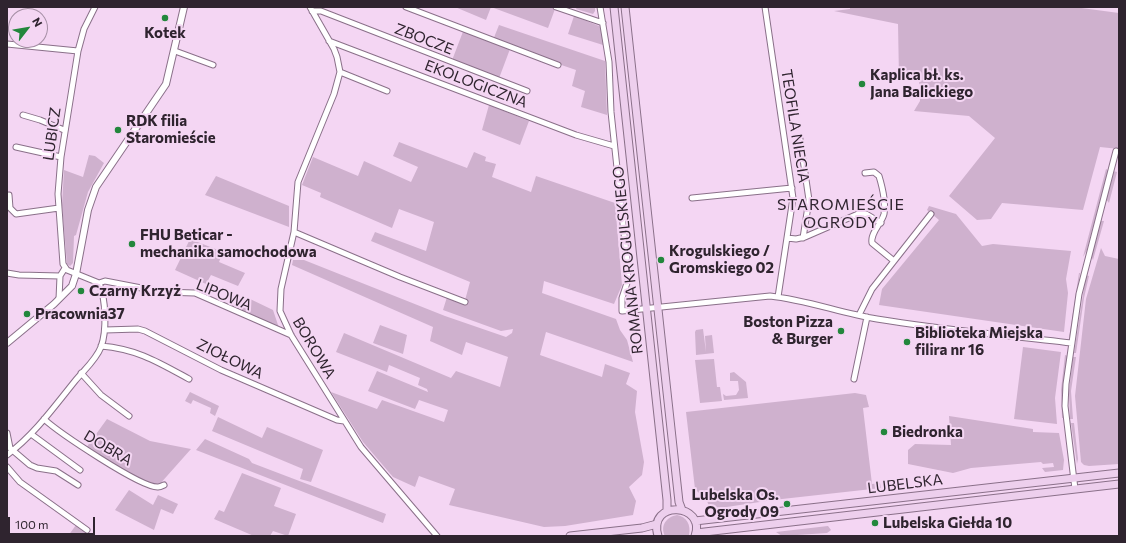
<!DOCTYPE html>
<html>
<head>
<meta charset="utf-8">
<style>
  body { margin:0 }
  #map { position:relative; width:1126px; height:543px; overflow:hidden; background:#f4d6f3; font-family:Commissioner,sans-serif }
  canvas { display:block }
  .frame { position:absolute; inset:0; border:8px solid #2f242f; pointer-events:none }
  .north { position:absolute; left:8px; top:8px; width:40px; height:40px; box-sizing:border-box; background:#f4d6f3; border:1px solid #a58fa5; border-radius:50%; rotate:59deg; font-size:11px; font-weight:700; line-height:16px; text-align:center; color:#2f242f }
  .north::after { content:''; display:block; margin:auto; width:14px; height:18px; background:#22873c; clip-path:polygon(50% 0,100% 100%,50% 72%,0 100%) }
  .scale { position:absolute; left:8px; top:517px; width:87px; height:18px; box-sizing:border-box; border:2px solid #2f242f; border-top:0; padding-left:5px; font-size:12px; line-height:14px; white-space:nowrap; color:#2f242f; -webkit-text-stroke:3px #f4d6f3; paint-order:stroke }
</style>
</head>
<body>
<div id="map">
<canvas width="1126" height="543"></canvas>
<div class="frame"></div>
<div class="north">N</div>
<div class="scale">100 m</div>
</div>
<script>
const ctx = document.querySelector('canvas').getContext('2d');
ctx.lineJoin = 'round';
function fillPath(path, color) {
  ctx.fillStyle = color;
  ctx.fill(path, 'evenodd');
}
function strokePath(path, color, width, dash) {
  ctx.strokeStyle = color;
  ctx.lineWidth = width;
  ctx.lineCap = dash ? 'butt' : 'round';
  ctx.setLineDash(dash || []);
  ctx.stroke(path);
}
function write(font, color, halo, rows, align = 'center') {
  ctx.font = font + ' Commissioner,sans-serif';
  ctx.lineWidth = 4;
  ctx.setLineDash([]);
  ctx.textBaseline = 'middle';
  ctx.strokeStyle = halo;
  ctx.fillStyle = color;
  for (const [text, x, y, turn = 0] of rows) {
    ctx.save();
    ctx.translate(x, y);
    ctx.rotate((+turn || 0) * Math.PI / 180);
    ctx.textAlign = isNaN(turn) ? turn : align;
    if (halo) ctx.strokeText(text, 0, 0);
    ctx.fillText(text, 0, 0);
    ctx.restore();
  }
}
const green = new Path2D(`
  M455 7H491L486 20Z
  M491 7H548L555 9 548 28Z
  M577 7H595V11L593 14 576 9Z
  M850 7H1074L1119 13V149L1100 147 1083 210 1002 203 991 219 977 220 949 196 995 138 969 116 914 111 920 101 919 78H899L898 24 834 11 850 9Z
  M574 16 599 26 602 28 603 45 568 34Z
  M499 25 605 61 607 115 581 107 585 91 572 86 576 70 535 56 533 58 510 49 498 81 451 63 464 29 493 40Z
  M489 105 529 121 520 145 482 130Z
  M399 142 467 168 474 152 486 157 485 161 496 164 492 177 531 192 536 176 615 203 622 285 614 304 544 281 542 293 616 319 620 330 627 340 633 362 546 332 540 355 602 377 605 364 630 373 626 384 637 391 635 412 644 462 642 475 629 487 636 501 633 515 565 526 544 527 449 505 455 489 419 476 415 487 393 477 363 442 331 392 377 409 382 400 444 422 448 410 419 400 415 409 368 391 377 371 428 392 427 389 418 385 420 378 389 365 387 372 336 352 344 333 451 378 456 371 500 387 508 357 466 342 462 355 430 341 433 327 292 265 293 260H304L445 316 506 337 512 333 513 329 501 331 443 310 447 297 464 304 470 282 371 241 375 232 426 251 434 222 399 209 392 228 320 197 321 193 302 185 313 157 358 176 364 161 411 182 418 167 393 156Z
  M89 155 95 156 104 163 88 192 76 235 74 236 73 263 70 266 67 264 62 205 64 170 83 177Z
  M1106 169 1108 170 1087 250 1083 257Z
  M1113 171 1117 172 1109 203 1106 199Z
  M216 176 289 206V227L205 195Z
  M929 206 956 214 982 246 993 244 1071 251 1066 279 1068 293 1064 332 879 305 882 289 939 220 927 210Z
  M1101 221H1104L1093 260 1091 256Z
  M190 239 223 252 219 262 245 273 238 286 211 275 206 284 175 270Z
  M1101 248 1105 256 1119 259V464L1089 466 1084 465 1081 462 1075 396 1086 299Z
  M1079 273H1080L1071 334 1069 338Z
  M1086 275 1089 276 1084 298 1076 353H1074Z
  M238 298 246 302 248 298 273 310 279 328 234 308Z
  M380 325 407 335 403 354 373 343Z
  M703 329 706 352 705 336 712 335 714 353 696 355 695 332 696 330Z
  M1023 347 1061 352 1055 398 1057 424 1014 419Z
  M1065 355 1068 356 1063 391 1064 418H1062L1061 390Z
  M1073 357H1076L1071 391 1073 419H1070L1069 391Z
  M714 359 717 387H720L722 401 700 403 695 360Z
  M734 372 746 382 748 398 724 400 723 394 726 396 736 395 739 390 738 381H730V373Z
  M190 392 219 406 215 416 210 413 211 408 193 400 191 404 185 401Z
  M855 393 866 395 869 407 863 408 872 484 880 483 881 488 773 500 720 508 709 506 707 501 695 489 686 412Z
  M949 416 1033 429V432L1059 433 1064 460 1063 470 1045 472 1042 468 1054 467 1053 463 1043 464 1041 462 971 468 953 473 908 464V450L915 444 951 445Z
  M218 417 262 438 267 427 323 450 311 482 300 479 303 469 212 431Z
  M107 419 150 441 191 449 159 485C136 481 106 461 86 448Z
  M1071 423H1074L1078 459 1077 464Z
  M205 439 249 459 252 463 386 514 383 523 196 450Z
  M242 473 281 488 274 506 296 514 288 536 273 531 270 536H254L214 519 219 510 224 512Z
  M129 490 153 505 158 495 178 504 173 514 161 509 154 530 115 510Z
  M677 515C687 517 691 525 689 535L665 536C660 526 666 517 677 515Z
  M76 525 93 536H68Z
  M828 526 831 530 827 533 782 536 776 532Z`);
const minor = new Path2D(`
  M310 7 334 49 337 57 340 72 334 94 298 182 294 232 281 289 280 311 291 335 361 447 437 536
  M406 7 558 65
  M556 7 603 23
  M600 7 609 62 611 112 627 261 628 280 622 298V311L770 296C806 300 841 313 877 319 942 330 1007 335 1072 343
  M765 7 793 198 778 297
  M312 11H321L527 91
  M329 41 576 135 614 146
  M7 44 78 51
  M175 51 213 65
  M340 72 387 91
  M23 115 40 120 64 130
  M800 139 809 200 803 238
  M16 147 61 157
  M865 173 874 172 879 176C882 186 886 203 884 214 882 223 870 233 872 243L894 261
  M9 195 10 208 16 214 59 208
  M692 198 792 188
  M294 232 400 277 465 302
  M787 238 796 239 805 237 858 214H866L881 223
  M7 273 19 275 60 276
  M99 283 105 281 162 292 195 293 291 335
  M59 299 60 276 65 268
  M859 315 872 289 931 214
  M105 330 138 329 145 331 221 370 337 420 344 421
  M101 346C137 349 158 362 189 379
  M81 373 101 395 129 416
  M854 379 867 317
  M44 419C58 432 141 488 158 487 160 487 162 486 164 485
  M7 433 10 448 30 465 37 468 56 471 78 485
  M31 434 80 470
  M7 455C34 435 54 407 75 381 84 370 96 360 101 347 107 331 106 299 99 283L67 270 63 264 58 194 61 157 78 51 84 29 95 7
  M7 467 20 482 87 530
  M1075 489 1065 406 1066 384 1079 294 1116 151`);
const tertiary = new Path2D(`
  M7 343 54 304 72 286 76 274 88 210 96 187 166 84 184 7`);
const secondary = new Path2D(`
  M614 7 667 500V511
  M625 7 679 502 682 510
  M695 521 1119 473
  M696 533 1119 484
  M570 536 642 528 657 524
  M658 536C647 499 707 503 695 536`);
const markers = [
  [165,18,4,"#22873c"],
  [862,84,4,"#22873c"],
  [118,130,4,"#22873c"],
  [132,244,4,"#22873c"],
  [661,260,4,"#22873c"],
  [81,291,4,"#22873c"],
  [27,314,4,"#22873c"],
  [841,331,4,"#22873c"],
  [907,342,4,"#22873c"],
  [884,432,4,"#22873c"],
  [787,504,4,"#22873c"],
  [875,523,4,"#22873c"]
];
const poiNames = [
  ["Kotek",165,33,"center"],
  ["Kaplica bł. ks.",870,75],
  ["Jana Balickiego",870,92],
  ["RDK filia",126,121],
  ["Staromieście",126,138],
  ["FHU Beticar -",140,235],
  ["mechanika samochodowa",140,252],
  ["Krogulskiego /",669,251],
  ["Gromskiego 02",669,268],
  ["Czarny Krzyż",89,291],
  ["Pracownia37",35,314],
  ["Boston Pizza",833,322,"right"],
  ["& Burger",833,339,"right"],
  ["Biblioteka Miejska",915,333],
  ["filira nr 16",915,350],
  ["Biedronka",892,432],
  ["Lubelska Os.",779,495,"right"],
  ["Ogrody 09",779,512,"right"],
  ["Lubelska Giełda 10",883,523]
];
const streetNames = [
  ["ZBOCZE",424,39,21],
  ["EKOLOGICZNA",476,84,21],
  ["TEOFILA NIECIA",795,126,81],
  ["LUBICZ",52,134,-82],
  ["ROMANA KROGULSKIEGO",628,260,-96],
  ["LIPOWA",224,295,22],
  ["BOROWA",314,348,59],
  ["ZIOŁOWA",230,359,26],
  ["DOBRA",108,448,31],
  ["LUBELSKA",905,484,-7]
];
const neighbourhoodNames = [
  ["STAROMIEŚCIE",841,205],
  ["OGRODY",841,223]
];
fillPath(green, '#cfb1ce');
strokePath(minor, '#8a7089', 7);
strokePath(tertiary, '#8a7089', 8);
strokePath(secondary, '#8a7089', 9);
strokePath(minor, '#fff', 5);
strokePath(tertiary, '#fff', 6);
strokePath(secondary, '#edcfed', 7);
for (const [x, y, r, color] of markers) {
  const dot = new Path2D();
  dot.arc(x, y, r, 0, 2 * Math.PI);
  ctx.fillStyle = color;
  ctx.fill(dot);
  strokePath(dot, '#f4d6f3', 1.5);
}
write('bold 15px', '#2f242f', '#f4d6f3', poiNames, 'left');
write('15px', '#2f242f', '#f4d6f3', streetNames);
ctx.letterSpacing = '1px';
write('16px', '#2f242f', '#f4d6f3', neighbourhoodNames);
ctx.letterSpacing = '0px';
</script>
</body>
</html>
